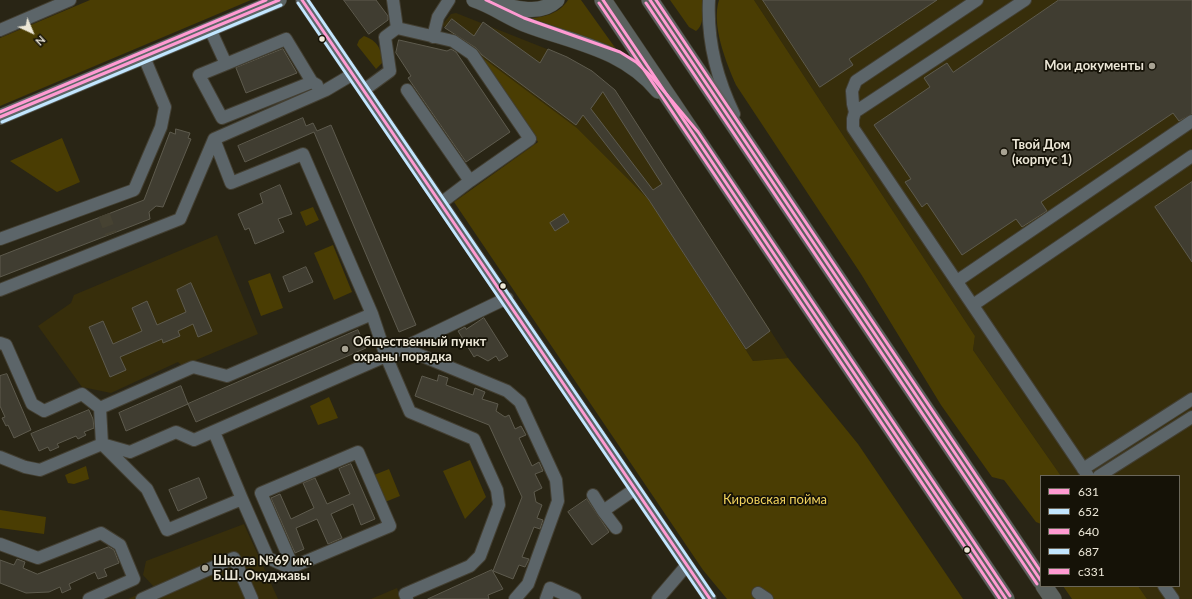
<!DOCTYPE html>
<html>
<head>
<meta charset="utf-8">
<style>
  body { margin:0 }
  #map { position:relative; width:1192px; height:599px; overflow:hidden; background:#292515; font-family:Lato,sans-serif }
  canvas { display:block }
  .legend { position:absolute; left:1040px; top:475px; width:140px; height:112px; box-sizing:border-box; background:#151207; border:1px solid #6b675a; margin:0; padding:5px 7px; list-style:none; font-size:12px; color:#ece7d7 }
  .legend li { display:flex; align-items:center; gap:8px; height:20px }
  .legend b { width:20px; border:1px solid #6b675a }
  .north { position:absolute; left:12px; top:12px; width:40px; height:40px; -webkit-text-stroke:3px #151207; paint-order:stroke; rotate:136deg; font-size:11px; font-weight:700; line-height:16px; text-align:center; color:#ece7d7 }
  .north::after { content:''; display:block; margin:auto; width:14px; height:18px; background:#ece7d7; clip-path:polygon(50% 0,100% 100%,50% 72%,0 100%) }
</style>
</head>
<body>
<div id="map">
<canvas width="1192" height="599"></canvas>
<ul class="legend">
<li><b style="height:5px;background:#ff9ad2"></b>631</li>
<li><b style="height:5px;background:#c2e6ff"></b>652</li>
<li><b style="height:5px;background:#ff9ad2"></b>640</li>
<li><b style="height:5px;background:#c2e6ff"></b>687</li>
<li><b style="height:5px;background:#ff9ad2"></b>с331</li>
</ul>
<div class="north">N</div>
</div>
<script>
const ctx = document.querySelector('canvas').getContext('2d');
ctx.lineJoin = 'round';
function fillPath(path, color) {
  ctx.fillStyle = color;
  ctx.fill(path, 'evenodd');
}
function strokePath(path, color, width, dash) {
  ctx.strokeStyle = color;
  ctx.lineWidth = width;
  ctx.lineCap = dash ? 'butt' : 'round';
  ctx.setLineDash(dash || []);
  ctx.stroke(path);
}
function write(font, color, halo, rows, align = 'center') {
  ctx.font = font + ' Lato,sans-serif';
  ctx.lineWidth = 3.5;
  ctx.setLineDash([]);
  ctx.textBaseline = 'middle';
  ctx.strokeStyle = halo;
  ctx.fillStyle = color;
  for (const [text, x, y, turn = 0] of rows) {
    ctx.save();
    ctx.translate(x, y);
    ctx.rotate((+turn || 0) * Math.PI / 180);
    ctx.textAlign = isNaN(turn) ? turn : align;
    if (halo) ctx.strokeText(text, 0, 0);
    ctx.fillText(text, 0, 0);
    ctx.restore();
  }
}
const built = new Path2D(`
  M754 0H1192V599H1147L1138 586H1179V476H1061L973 350 975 336Z
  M456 13 567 57 615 90 788 358 753 361 649 200 577 128 479 55 442 25 451 14Z
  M217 235 258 334 182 366 178 362 111 393 82 387 38 326 71 303 74 295Z
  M244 524 278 599H128L154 587 143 575 146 561Z
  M397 588 401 599H371Z`);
const green = new Path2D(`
  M90 0H251L0 106V38Z
  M568 0H581L616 49 526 19C543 17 558 15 568 0Z
  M670 0H703C702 10 705 25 696 31L689 27Z
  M719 0H754L975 336 973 350 1061 476H1041V524L1036 522 1004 480 992 477 941 405 861 274 736 85C726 62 711 25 719 0Z
  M364 36C378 41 381 49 383 62L376 69 357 45 359 40Z
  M479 55 577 128 649 200 753 361 788 358 858 444 963 599H727L703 570 454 202 538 142Z
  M62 138 80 182 57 192 10 161Z
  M313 207 319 220 306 226 300 212Z
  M333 245 352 292 334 300 314 253Z
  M270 273 283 308 261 316 248 281Z
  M329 397 338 418 318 425 310 406Z
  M470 460 486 497 465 519 443 471Z
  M86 466 89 479 74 484 68 483 65 475Z
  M389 469 400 496 385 502 374 475Z
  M0 510 46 517 44 534 0 528Z
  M1063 586H1138L1147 599H1072Z`);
const building = new Path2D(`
  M344 0H376L388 16V20L369 34Z
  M763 0H937L849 59 853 65 820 87Z
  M1059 0H1192V114L1179 121 1173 113 1041 202 1047 211 1022 227 1016 219 962 255 927 203 922 207 914 195 905 182 911 179 874 125 930 87 924 78 933 72 947 63 953 72Z
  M452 19 474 36 483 22 540 63 548 49 567 57 592 71 615 90 770 331 746 349 649 200 583 115 576 125 482 55 476 48 445 28ZM603 92 662 184 653 190 591 109Z
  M399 40 447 51 451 49 456 52 510 132 466 162 408 78 411 76 396 53Z
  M283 49 297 73 246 93 236 68Z
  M303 118 306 126 313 123 317 131 331 125 416 325 399 332 314 132 245 162 238 146Z
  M176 129 190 133 188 138 191 139 163 207 156 206 149 212 150 219 0 277V256L144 200 170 132 175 134Z
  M1192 182V262L1155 207Z
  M280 185 292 214 278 219 284 232 255 244 249 228 245 230 238 214 263 203 260 194Z
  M564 214 569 222 555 231 550 223Z
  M306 267 313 282 289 292 283 277Z
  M191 283 212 331 198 337 193 324 178 331 180 336 163 343 162 339 120 357 126 370 110 377 89 327 103 321 113 344 142 331 132 308 147 301 157 325 186 312 177 290Z
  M484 318 508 356 499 361 496 356 488 361 477 355 474 357 458 331 465 327 466 329Z
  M358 330 366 348 196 422 188 404Z
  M7 374 31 430 14 438 8 425 6 426 2 418 5 417 0 406V376Z
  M439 375 448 378 446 385 473 395 475 388 485 392 482 399 498 404 496 411 505 417 509 415 515 429 521 426 526 435 519 438 532 466 539 462 543 471 535 474 542 488 534 492 536 502 542 505 537 518 543 520 540 529 534 527 522 557 529 559 525 567 519 565 513 579 493 571 522 497 489 425 415 396 422 376 437 381Z
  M181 386 188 404 126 431 119 413Z
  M89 410 93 419 94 428 84 432 86 435 78 439 76 436 57 444 59 447 50 451 48 447 39 451 31 434Z
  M351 464 375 519 361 525 353 504 331 514 342 538 328 544 317 519 296 528 304 549 295 553 271 498 280 494 291 519 314 508 303 483 315 478 327 504 350 494 339 469Z
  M199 478 207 498 178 511 169 490Z
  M587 499 609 532 592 545 568 512Z
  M109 547 114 550 119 563 104 569 107 576 98 579 95 572 69 584 71 589 62 593 60 587 49 592 26 593 0 583V560L14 565 17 559 25 562 23 568 37 574Z
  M492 570 503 589 488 595 489 599H428Z`);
const minorTunnel = new Path2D(`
  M104 215 111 234`);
const minor = new Path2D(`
  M302 0 441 203 710 599
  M709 0C707 40 716 77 734 114
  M977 0 856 81 852 91 853 104 855 112 853 119V128L1088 476
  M397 28 453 41 472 54 530 139 470 181 407 90
  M210 29 226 64 286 39 312 82 317 85
  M0 30 70 0
  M433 37 438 17 449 0
  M226 64 199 75 222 118 312 82
  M364 90 390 71 385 37 397 28 393 0
  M855 112 1025 0
  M214 139 231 183 303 154 372 314 386 356 410 412 474 439 497 490 499 505 480 556 470 566 405 594 407 599
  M441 203 470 181
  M0 239 134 190 161 127 165 107 144 57
  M957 281 1192 121
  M0 290 180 219 214 139 326 90 353 74
  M973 305 1192 156
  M0 343 6 345 32 404 44 411 82 394 100 408 193 367 227 376 372 314
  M403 348 507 391 520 402 556 480 558 501 528 584 515 599
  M100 408 102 444 130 452 176 432 194 440 386 356 507 298
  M214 432 242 499
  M0 457 25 467 40 470 102 444 147 489 167 530 242 499 268 558 290 568 390 526 358 452 261 493 293 567
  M1083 469 1192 399
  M1099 476 1192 417
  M593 495 603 511
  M616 528 603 511 635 489
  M0 544 38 558 101 533 120 545 134 579 89 599
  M1164 586 1173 599
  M758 593 767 599
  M142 599 234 558 252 599
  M546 599 550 588 575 599
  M658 599 687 565`);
const major = new Path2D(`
  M474 0C492 6 507 17 524 24 573 43 622 48 658 91
  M492 3C514 7 539 17 557 0
  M0 117 279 0`);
const highway = new Path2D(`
  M603 0 1006 599
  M650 0 1041 581
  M1044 586 1053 599`);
const bus1 = new Path2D(`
  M302 0 710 599
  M603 0 1006 599
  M650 0 1041 581
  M0 117 279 0`);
const bus2 = new Path2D(`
  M298 3 704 599
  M2 122 281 5`);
const bus3 = new Path2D(`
  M486 0 524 18 620 52 636 62 652 77 698 132 1010 596
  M656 0 1041 572
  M0 112 266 0`);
const bus4 = new Path2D(`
  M308 0 714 596`);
const bus5 = new Path2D(`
  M599 3 1000 599
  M646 3 1037 584`);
const markers = [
  [322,39,3.5,"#ece7d7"],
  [1152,66,4,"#a8a393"],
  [1004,152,4,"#a8a393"],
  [503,286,3.5,"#ece7d7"],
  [345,349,4,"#a8a393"],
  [967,550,3.5,"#ece7d7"],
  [205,568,4,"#a8a393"]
];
const poiNames = [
  ["Мои документы",1144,66,"right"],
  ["Твой Дом",1012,145],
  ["(корпус 1)",1012,160],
  ["Общественный пункт",353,342],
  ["охраны порядка",353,357],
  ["Школа №69 им.",213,561],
  ["Б.Ш. Окуджавы",213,576]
];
const parkNames = [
  ["Кировская пойма",775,500]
];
fillPath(built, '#372e0b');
fillPath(green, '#4a3d03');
fillPath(building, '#403d31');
strokePath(building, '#5e5b4e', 1);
strokePath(minorTunnel, '#464232', 12, [12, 6]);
strokePath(minor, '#433f32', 14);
strokePath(major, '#433f32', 16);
strokePath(highway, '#433f32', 18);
strokePath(minor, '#5c6569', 12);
strokePath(major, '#5c6565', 15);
strokePath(highway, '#5b615e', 17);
strokePath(bus1, '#ff9ad2', 3);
strokePath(bus2, '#c2e6ff', 3);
strokePath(bus3, '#ff9ad2', 3);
strokePath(bus4, '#c2e6ff', 3);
strokePath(bus5, '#ff9ad2', 3);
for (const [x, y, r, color] of markers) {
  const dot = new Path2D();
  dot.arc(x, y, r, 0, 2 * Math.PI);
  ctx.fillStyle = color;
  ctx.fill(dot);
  strokePath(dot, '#151207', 1.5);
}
write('bold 13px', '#ece7d7', '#151207', poiNames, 'left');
write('13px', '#f2d35d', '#151207', parkNames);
</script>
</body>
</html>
